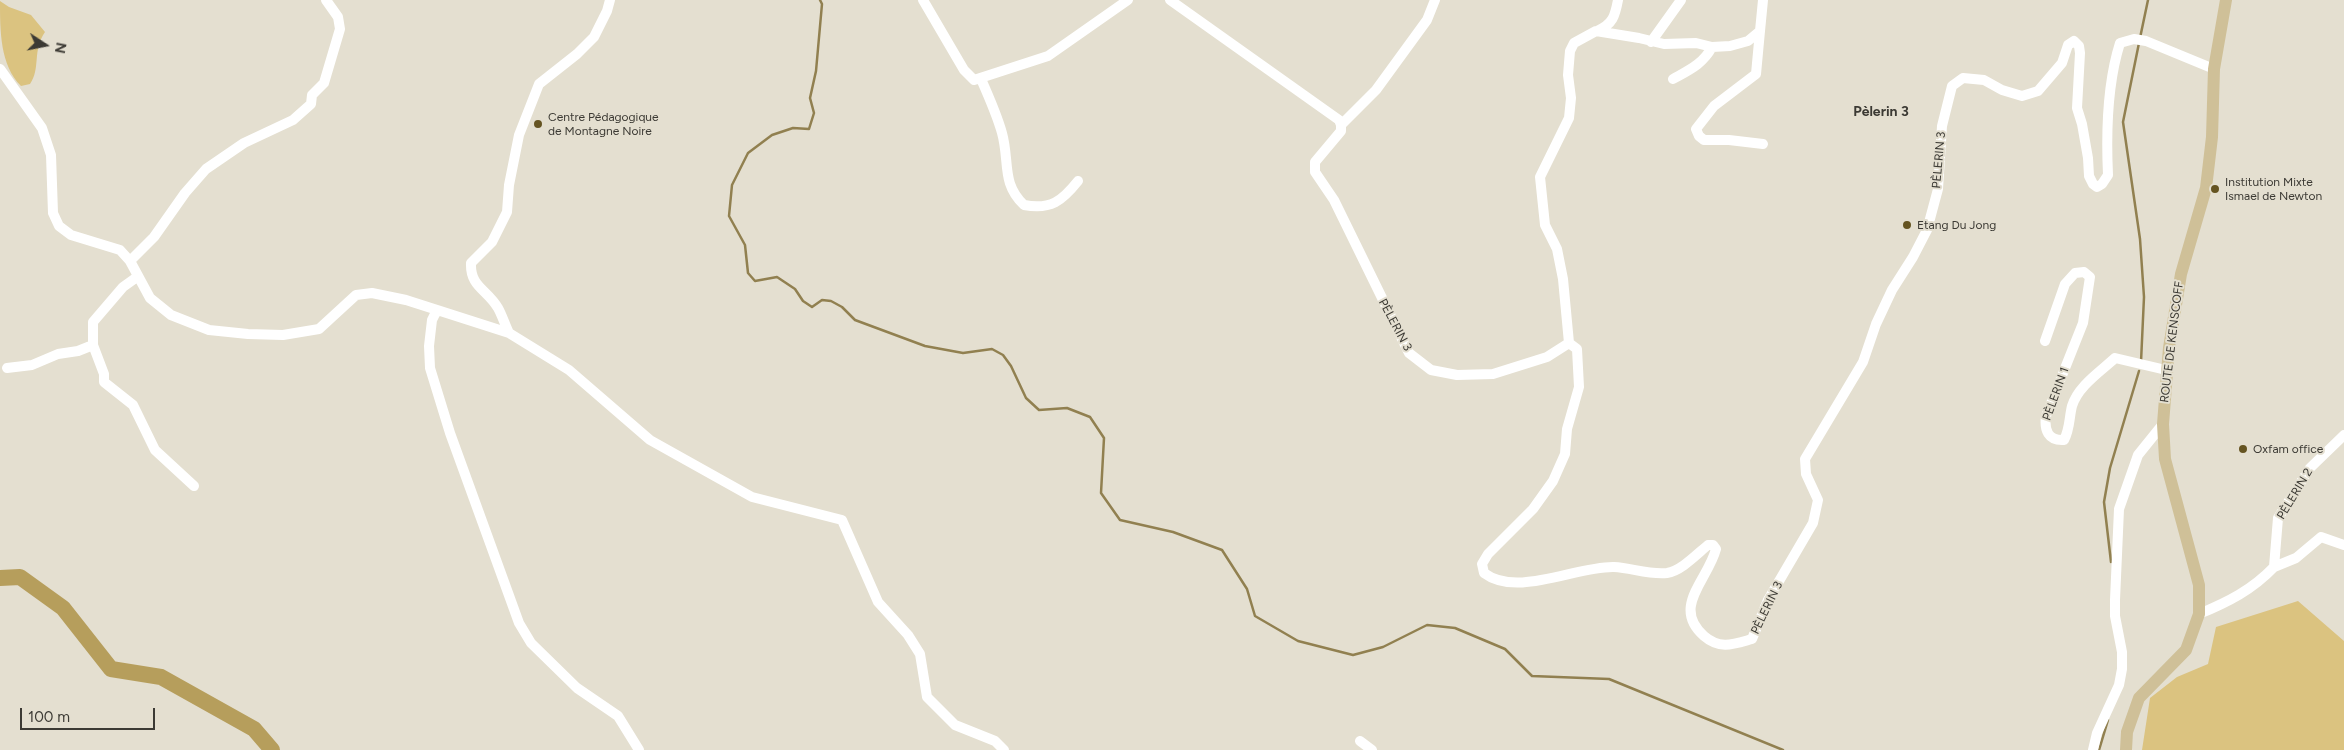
<!DOCTYPE html>
<html>
<head>
<meta charset="utf-8">
<style>
  body { margin:0 }
  #map { position:relative; width:2344px; height:750px; overflow:hidden; background:#e4dfd0; font-family:Figtree,sans-serif }
  canvas { display:block }
  .north { position:absolute; left:20px; top:20px; width:50px; height:50px; -webkit-text-stroke:4px #e4dfd0; paint-order:stroke; rotate:101deg; font-size:14px; font-weight:700; line-height:20px; text-align:center; color:#3c3a34 }
  .north::after { content:''; display:block; margin:auto; width:18px; height:22px; background:#3c3a34; clip-path:polygon(50% 0,100% 100%,50% 72%,0 100%) }
  .scale { position:absolute; left:20px; top:708px; width:135px; height:22px; box-sizing:border-box; border:2px solid #3c3a34; border-top:0; padding-left:6px; font-size:15px; line-height:18px; white-space:nowrap; color:#3c3a34; -webkit-text-stroke:4px #e4dfd0; paint-order:stroke }
</style>
</head>
<body>
<div id="map">
<canvas width="2344" height="750"></canvas>
<div class="north">N</div>
<div class="scale">100 m</div>
</div>
<script>
const ctx = document.querySelector('canvas').getContext('2d');
ctx.lineJoin = 'round';
function fillPath(path, color) {
  ctx.fillStyle = color;
  ctx.fill(path, 'evenodd');
}
function strokePath(path, color, width, dash) {
  ctx.strokeStyle = color;
  ctx.lineWidth = width;
  ctx.lineCap = dash ? 'butt' : 'round';
  ctx.setLineDash(dash || []);
  ctx.stroke(path);
}
function write(font, color, halo, rows, align = 'center') {
  ctx.font = font + ' Figtree,sans-serif';
  ctx.lineWidth = 4;
  ctx.setLineDash([]);
  ctx.textBaseline = 'middle';
  ctx.strokeStyle = halo;
  ctx.fillStyle = color;
  for (const [text, x, y, turn = 0] of rows) {
    ctx.save();
    ctx.translate(x, y);
    ctx.rotate((+turn || 0) * Math.PI / 180);
    ctx.textAlign = isNaN(turn) ? turn : align;
    if (halo) ctx.strokeText(text, 0, 0);
    ctx.fillText(text, 0, 0);
    ctx.restore();
  }
}
const green = new Path2D(`
  M0 1 9 7 31 15 45 32C32 51 41 68 30 84L21 86C0 65 0 31 0 1Z
  M2298 601 2344 641V750H2142L2150 698 2177 677 2208 664 2216 627Z`);
const stream = new Path2D(`
  M820 0 822 4 816 71 810 98 814 113 809 129 793 128 772 135 748 153 732 185 729 216 745 245 748 273 755 281 777 277 795 289 803 301 812 307 822 300 831 301 842 307 855 320 925 346 963 353 992 349 1003 355 1011 366 1026 398 1039 410 1067 408 1090 417 1104 438 1101 493 1120 520 1173 532 1222 550 1247 589 1255 616 1298 641 1353 655 1383 647 1427 625 1455 628 1505 649 1532 676 1609 679 1783 750
  M2140 38 2148 0
  M2139 43 2123 122 2140 239 2144 297 2141 362
  M2111 562 2104 502 2110 468 2139 371
  M2099 750 2108 720`);
const river = new Path2D(`
  M0 578 20 577 63 608 111 669 161 677 254 729 272 750`);
const minor = new Path2D(`
  M923 0 964 70 974 80 1048 56 1128 0
  M1170 0 1339 120 1341 125
  M1597 31C1613 24 1615 16 1618 0
  M1760 31 1756 74 1714 106 1696 129 1699 136 1704 140H1729L1763 144
  M1651 42 1681 0
  M0 69 42 128 51 155 53 213 59 226 71 235 120 250 130 261 150 298 171 315 209 330 248 334 283 335 319 329 356 295 372 293 406 300 509 333 569 370 650 440 752 497 842 520 878 602 908 635 920 654 927 697 955 725 995 741 1004 750
  M981 79C989 97 997 115 1002 133 1010 162 1001 183 1024 205 1051 210 1062 201 1078 181
  M1673 79C1689 70 1703 64 1712 47
  M1341 125V131L1315 162V172L1334 200 1409 353 1431 370 1457 375 1493 374 1547 357 1569 343 1577 349 1579 387 1567 429 1565 454 1553 481 1533 509 1488 554 1482 564 1484 573C1517 598 1576 566 1614 567 1632 568 1649 575 1667 573 1681 571 1697 554 1708 545H1713L1716 549C1708 580 1671 607 1704 636 1720 650 1734 644 1752 639L1768 600 1813 523 1818 500 1806 474 1805 459 1863 362 1876 324 1892 290 1913 257 1927 230 1938 189 1942 126 1952 86 1963 78 1984 80 2002 90 2022 96 2038 91 2062 63 2068 45 2074 41 2079 46 2080 53 2077 108 2082 124 2088 158 2089 176 2093 184 2097 187 2102 184 2108 175C2106 132 2107 84 2120 43L2134 39 2146 41 2214 69
  M1341 125 1376 90 1427 20 1435 0
  M130 261 154 237 185 193 206 169 244 143 293 120 311 104 312 95 324 83 340 29 338 17 326 0
  M137 277 123 287 93 322V345L104 374V382L133 405 155 450 194 486
  M437 310 432 320 429 346 430 368 450 433 519 623 531 643 577 688 618 716 639 750
  M509 333C505 325 502 315 498 308 487 289 470 287 471 263L492 242 507 212 509 185 519 135 539 84 577 54 594 37 607 11 610 0
  M2045 341 2065 284 2075 273 2084 272 2090 277 2083 323 2046 416C2044 430 2048 441 2064 440 2070 429 2069 418 2072 406 2078 386 2100 372 2115 358L2166 370
  M1569 343 1563 279 1557 249 1545 225 1540 177 1569 118 1571 98 1568 75 1570 51 1574 43 1596 31 1639 38 1664 44 1696 43 1712 47 1730 46 1748 41 1760 31 1763 0
  M7 368 32 365 58 354 78 351 93 345
  M2274 567 2296 558 2321 537 2344 545
  M2199 614C2228 602 2252 590 2274 567L2278 518 2310 468 2344 435
  M1360 741 1372 750
  M2093 750 2097 733 2119 685 2122 669V652L2115 616V600L2119 509 2138 455 2163 424`);
const major = new Path2D(`
  M2126 750 2127 732 2139 698 2186 650 2199 614V585L2165 459 2163 424 2169 348 2181 274 2206 188 2212 137 2214 69 2226 0`);
const markers = [
  [538,124,5,"#655421"],
  [2215,189,5,"#655421"],
  [1907,225,5,"#655421"],
  [2243,449,5,"#655421"]
];
const poiNames = [
  ["Centre Pédagogique",548,117],
  ["de Montagne Noire",548,131],
  ["Institution Mixte",2225,182],
  ["Ismael de Newton",2225,196],
  ["Etang Du Jong",1917,225],
  ["Oxfam office",2253,449]
];
const streetNames = [
  ["PÈLERIN 3",1939,160,-85],
  ["PÈLERIN 3",1395,325,62],
  ["ROUTE DE KENSCOFF",2172,342,-83],
  ["PÈLERIN 1",2056,394,-70],
  ["PÈLERIN 2",2295,494,-59],
  ["PÈLERIN 3",1767,608,-64]
];
const neighbourhoodNames = [
  ["Pèlerin 3",1881,112]
];
fillPath(green, '#dbc380');
strokePath(stream, '#918050', 2.5);
strokePath(river, '#b69e5c', 16);
strokePath(minor, '#fff', 10);
strokePath(major, '#cfc098', 12);
for (const [x, y, r, color] of markers) {
  const dot = new Path2D();
  dot.arc(x, y, r, 0, 2 * Math.PI);
  ctx.fillStyle = color;
  ctx.fill(dot);
  strokePath(dot, '#e4dfd0', 2);
}
write('12px', '#3c3a34', '#e4dfd0', poiNames, 'left');
write('12px', '#3c3a34', '#e4dfd0', streetNames);
write('bold 14px', '#3c3a34', '#e4dfd0', neighbourhoodNames);
</script>
</body>
</html>
